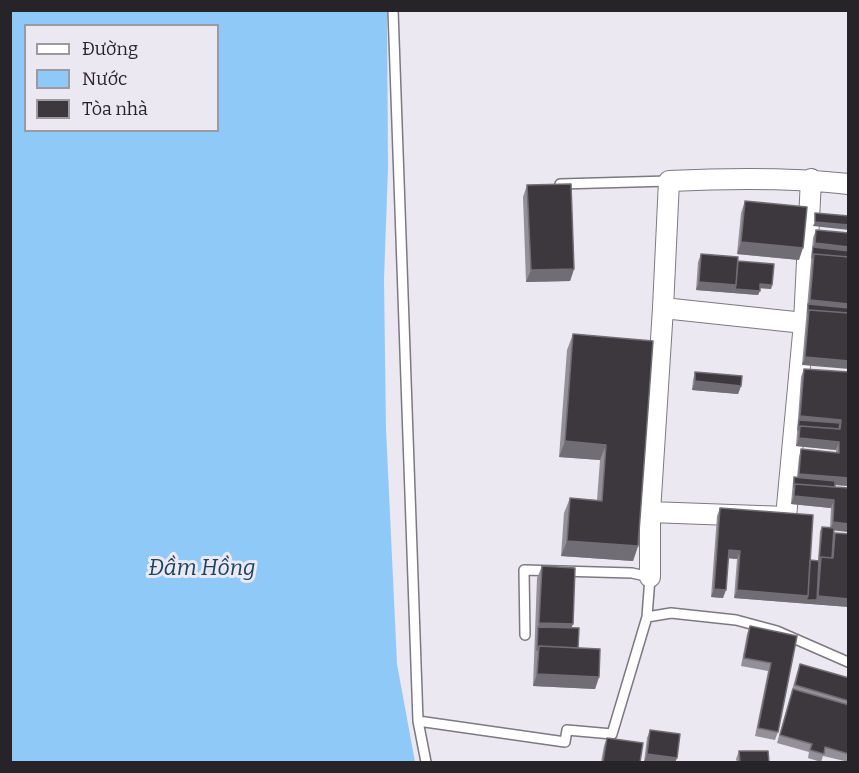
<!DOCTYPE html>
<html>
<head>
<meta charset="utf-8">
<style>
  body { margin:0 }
  #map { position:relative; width:859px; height:773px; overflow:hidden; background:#ebe8f1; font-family:Bitter,serif }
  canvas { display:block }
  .frame { position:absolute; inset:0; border:12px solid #262428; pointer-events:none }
  .legend { position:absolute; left:24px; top:24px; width:195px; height:108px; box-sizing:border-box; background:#ebe8f1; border:2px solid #9c9aa1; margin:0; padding:8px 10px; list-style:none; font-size:18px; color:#262428 }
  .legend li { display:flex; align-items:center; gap:12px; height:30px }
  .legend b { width:30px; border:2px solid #9c9aa1 }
</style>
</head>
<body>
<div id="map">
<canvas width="859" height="773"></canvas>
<div class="frame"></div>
<ul class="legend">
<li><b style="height:8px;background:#fff"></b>Đường</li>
<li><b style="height:16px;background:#8fc9f7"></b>Nước</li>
<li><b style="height:16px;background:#3d383e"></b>Tòa nhà</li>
</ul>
</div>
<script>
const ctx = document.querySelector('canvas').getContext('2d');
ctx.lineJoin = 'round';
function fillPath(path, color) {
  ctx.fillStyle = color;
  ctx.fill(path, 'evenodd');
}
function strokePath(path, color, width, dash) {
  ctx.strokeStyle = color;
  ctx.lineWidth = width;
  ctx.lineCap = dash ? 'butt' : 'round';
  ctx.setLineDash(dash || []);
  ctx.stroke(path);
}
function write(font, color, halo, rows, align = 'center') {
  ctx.font = font + ' Bitter,serif';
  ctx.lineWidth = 6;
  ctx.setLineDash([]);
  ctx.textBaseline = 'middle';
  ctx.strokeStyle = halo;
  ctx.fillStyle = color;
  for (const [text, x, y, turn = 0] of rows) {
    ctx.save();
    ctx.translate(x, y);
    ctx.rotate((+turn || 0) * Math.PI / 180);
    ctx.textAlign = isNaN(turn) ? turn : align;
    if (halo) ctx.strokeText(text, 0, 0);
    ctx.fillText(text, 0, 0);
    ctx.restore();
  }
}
const water = new Path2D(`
  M10 11H387L388 168 384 279 386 429 397 664 415 762H11ZM26 26H218V130H26Z`);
const service = new Path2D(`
  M393 10 418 721 426 762
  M560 184 669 181
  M647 617 671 613 736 620 777 631 848 662
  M418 721 565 742 567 730 612 734 647 617 650 577 632 573 524 570 525 635`);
const minor = new Path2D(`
  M663 308 804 323
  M650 512 786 517 804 323 811 179
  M650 577V512L663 308 669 181C729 178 789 177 848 184`);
const wall = new Path2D(`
  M527 185 574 269 570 281 526 282 523 197Z
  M745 201 799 260 737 254 741 213Z
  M816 230 849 335 802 365 813 238Z
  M701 254 738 261 772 285 771 289 760 288 758 295 696 290 698 262Z
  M573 334 638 546 633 561 561 556 564 513 570 498 597 500 600 460 559 457 567 350Z
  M804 369 849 372V486L835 485V487L849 532 834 530 833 537 835 533 849 607 734 598 737 559 728 558 723 598 711 597 717 516 720 508 810 560 818 561 820 531 822 527 830 528 831 508 791 504 793 481 794 477H797L799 457 801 449 836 453V450L796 446 801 377Z
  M695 372 741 386 738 394 692 390 693 380Z
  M542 566 571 628 578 648 599 677 595 689 533 686 537 578Z
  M750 626 797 636 778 732 775 740 755 736 768 671 741 666 747 634Z
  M800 664 849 678V762L823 756 821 762 808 758 809 752 777 743 796 676Z
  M650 730 677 758 675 762H644L647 738Z
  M607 738 640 762H601L604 746Z
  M739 751 769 762H737L736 759Z`);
const shadedWall = new Path2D(`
  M815 222 849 225V230L813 226Z
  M741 242 803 248 799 260 737 254Z
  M815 243 849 247V255L813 247Z
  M574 269 570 281 526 282 531 270Z
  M699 282 736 285 733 293 696 290Z
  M760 284 772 285 771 289 759 288Z
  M735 289 760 291 758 295 733 293Z
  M810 300 849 304V312L808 304Z
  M805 357 849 361V369L802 365Z
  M695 381 741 386 738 394 692 390Z
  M800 416 841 420 838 428 799 420Z
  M799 438 839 442 836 450 796 446Z
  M565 441 606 445 600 460 559 457Z
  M799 474 849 478V486L797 482Z
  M794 496 834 500 831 508 791 504Z
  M833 522 849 524V532L830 530Z
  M567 541 638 546 633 561 561 556Z
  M729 550 740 551 737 559 726 558Z
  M714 589 726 590 723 598 711 597Z
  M737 590 808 596 817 600 818 596 849 599V607L734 598Z
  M539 623 573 624 568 636 538 627Z
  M537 674 599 677 595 689 533 686Z
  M647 754 677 758 675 762H644Z`);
const building = new Path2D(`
  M571 184 574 269 531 270 527 185Z
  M745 201 807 207 803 248 741 242Z
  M815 213 849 216V225L815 222Z
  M816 230 849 233V247L815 243Z
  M813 247 849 251V257L814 254 812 258Z
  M701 254 738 257 736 285 699 282Z
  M814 254 849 257V304L810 300Z
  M738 261 774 264 772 285 760 284V291L735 289 736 285Z
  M808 304 849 308V313L809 310 808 314Z
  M809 310 849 313V361L805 357Z
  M573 334 653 341 638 546 567 541 570 498 602 501 606 445 565 441Z
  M804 369 849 372V478L799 474 801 449 839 453V442L799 438 800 426 840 429 841 420 800 416Z
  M695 372 742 376 741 386 695 381Z
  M799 420 840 423 839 429 800 426 798 430Z
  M794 477 835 481V487L795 484 794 487Z
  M795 484 849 488V524L833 522 834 500 794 496Z
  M720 508 813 515 808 596 737 590 740 551 729 550 726 590 714 589Z
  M822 527 834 528 832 558 821 557 819 561Z
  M835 533 849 534V599L818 596 821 557 833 558Z
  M810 560 819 561 817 600H806L808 596Z
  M542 566 575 568 573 624 539 623Z
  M750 626 797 636 778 732 758 728 771 663 744 658Z
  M538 627 579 628 578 648 539 646 537 650Z
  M539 646 600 649 599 677 537 674Z
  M800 664 849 678V701L795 685Z
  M793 689 849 705V754L825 747 824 754 810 750 812 744 780 735Z
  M650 730 680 734 677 758 647 754Z
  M607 738 643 743 640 762H603Z
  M739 751H768L769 762H740Z`);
const waterNames = [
  ["Đầm Hồng",202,569]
];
fillPath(water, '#8fc9f7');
strokePath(service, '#7c7981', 12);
strokePath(minor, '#7c7981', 22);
strokePath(service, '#fff', 9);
strokePath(minor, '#fff', 20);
fillPath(wall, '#949098');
fillPath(shadedWall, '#716d74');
fillPath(building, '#3d383e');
strokePath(building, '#716d74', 1.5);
write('italic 22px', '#184463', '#ebe8f1', waterNames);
</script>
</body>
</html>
